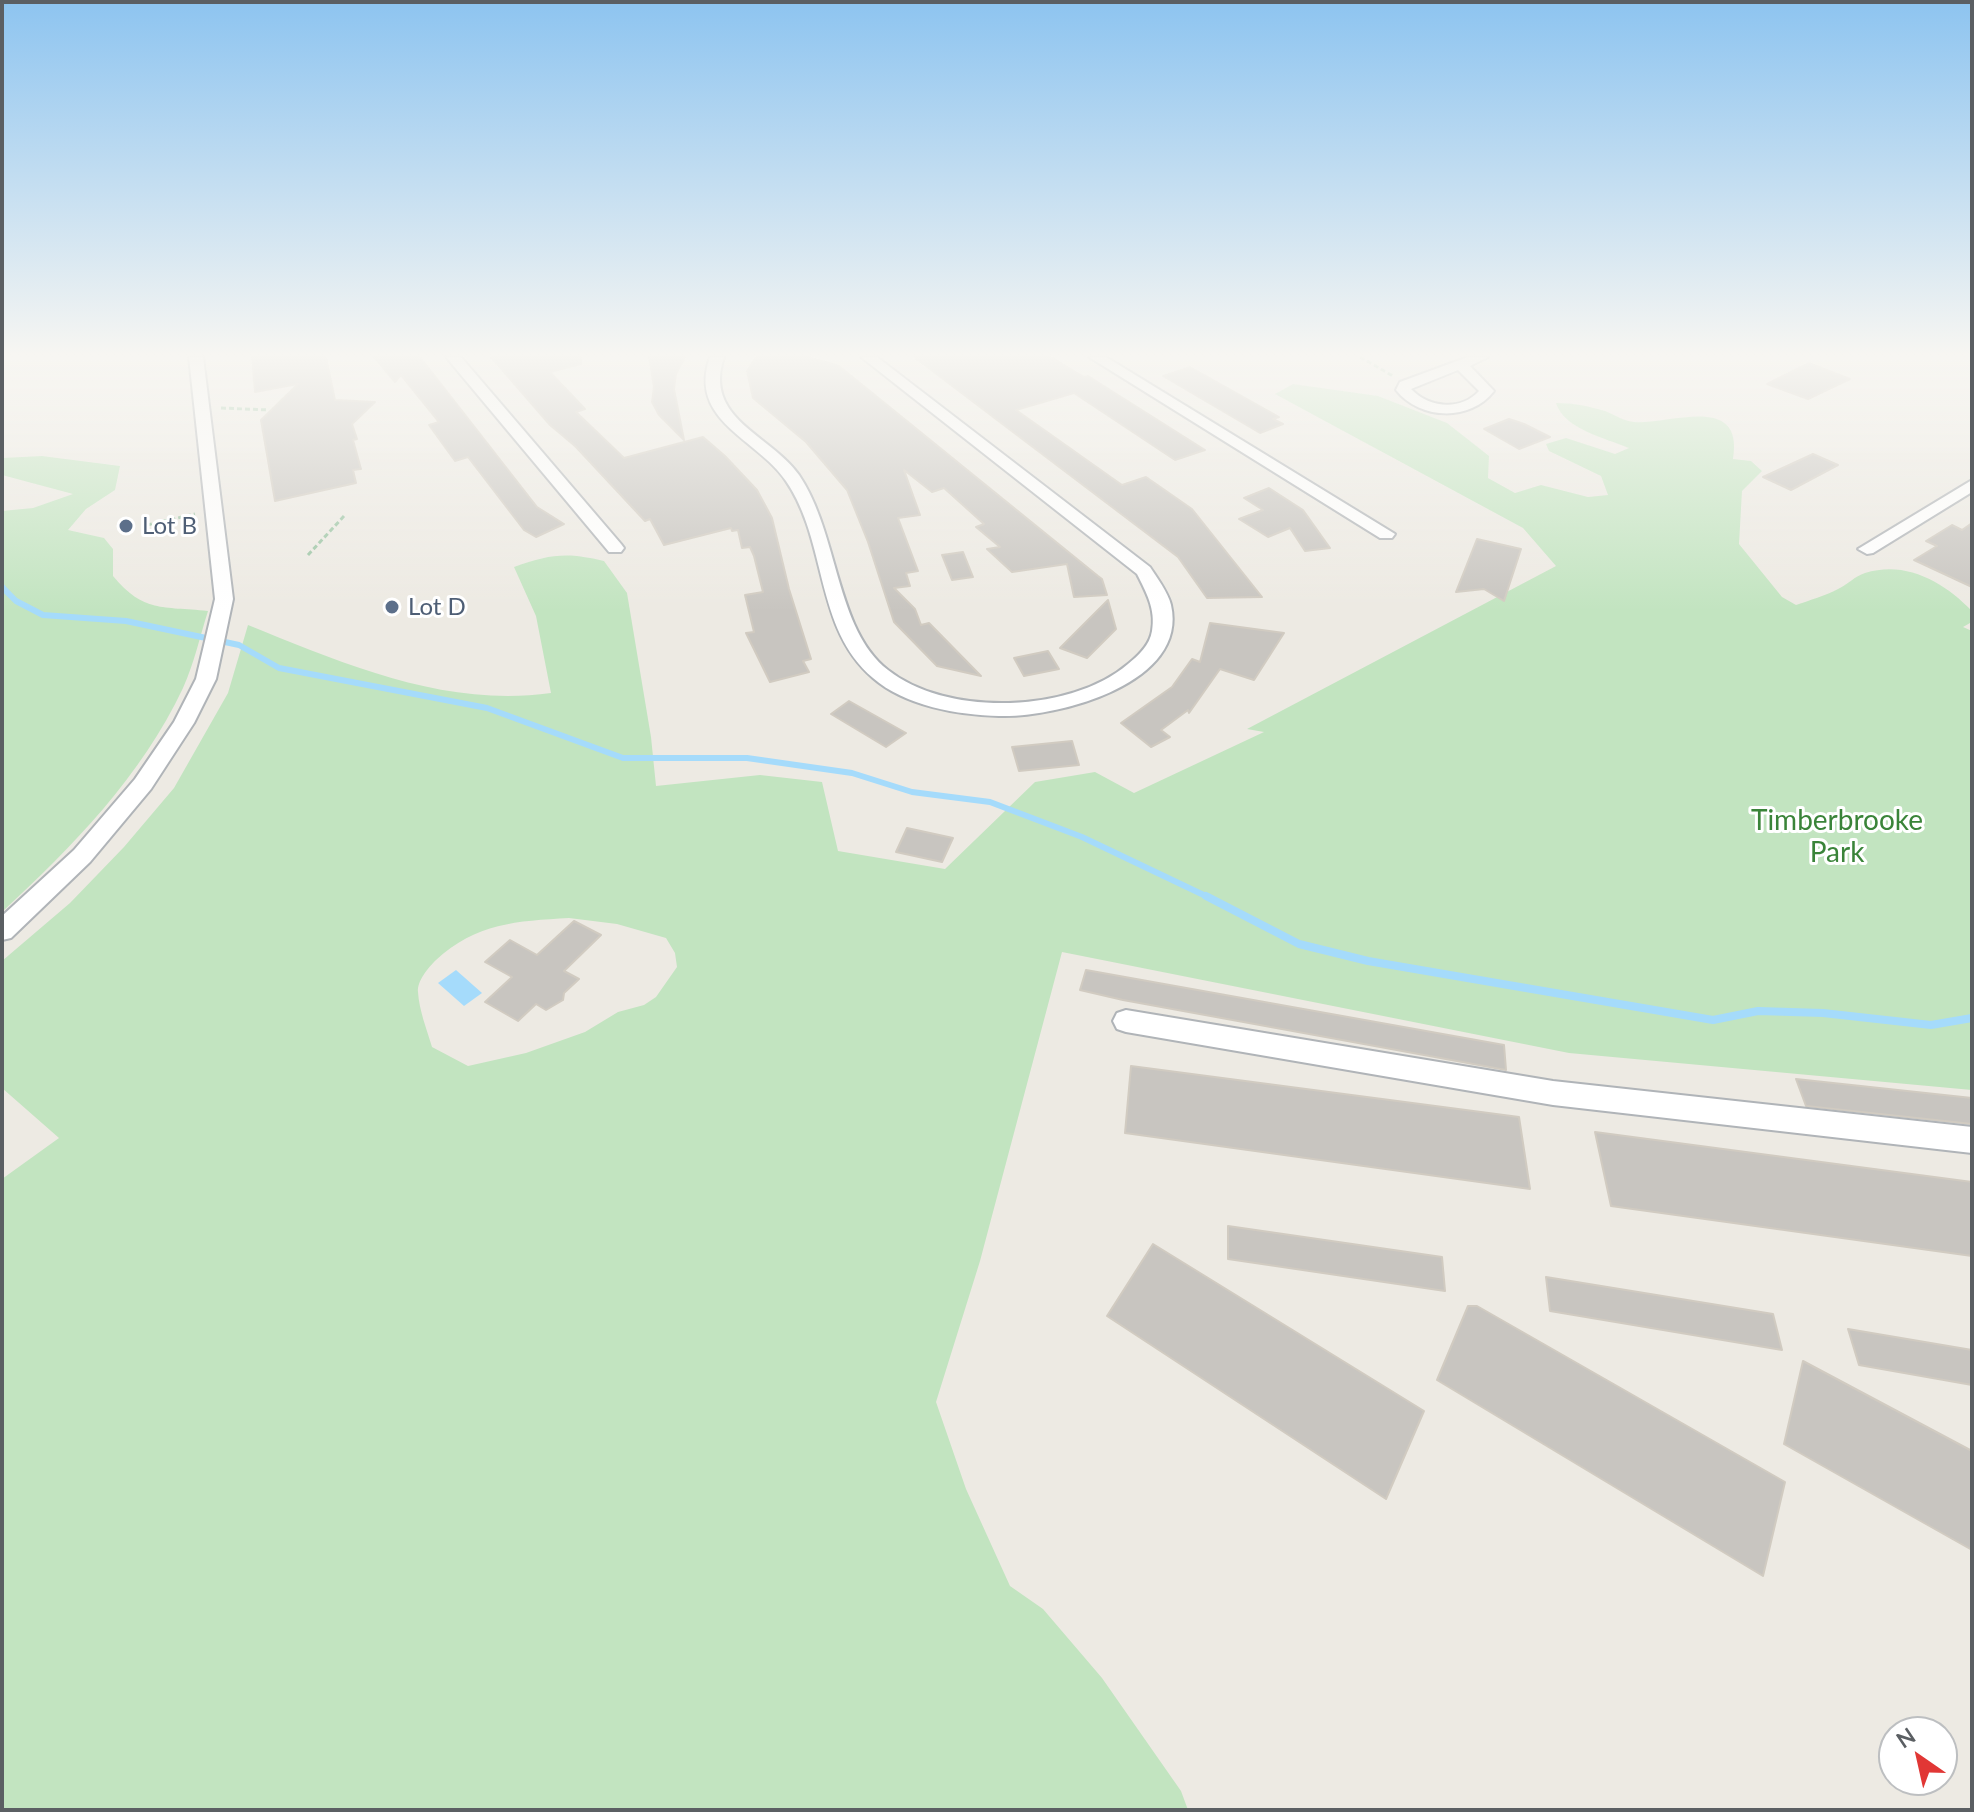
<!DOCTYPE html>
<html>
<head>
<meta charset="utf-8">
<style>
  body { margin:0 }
  #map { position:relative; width:1974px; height:1812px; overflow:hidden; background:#edeae3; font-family:Lato,sans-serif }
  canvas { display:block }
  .frame { position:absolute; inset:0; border:4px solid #5b5f63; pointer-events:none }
  .north { position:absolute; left:1878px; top:1716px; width:80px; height:80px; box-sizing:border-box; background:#fff; border:2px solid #bdbfc1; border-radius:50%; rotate:326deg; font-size:22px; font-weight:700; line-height:32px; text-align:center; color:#5b5f63 }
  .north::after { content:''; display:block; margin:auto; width:28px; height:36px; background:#e13735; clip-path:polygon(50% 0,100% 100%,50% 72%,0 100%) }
</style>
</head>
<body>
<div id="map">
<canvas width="1974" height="1812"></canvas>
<div class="frame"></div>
<div class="north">N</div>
</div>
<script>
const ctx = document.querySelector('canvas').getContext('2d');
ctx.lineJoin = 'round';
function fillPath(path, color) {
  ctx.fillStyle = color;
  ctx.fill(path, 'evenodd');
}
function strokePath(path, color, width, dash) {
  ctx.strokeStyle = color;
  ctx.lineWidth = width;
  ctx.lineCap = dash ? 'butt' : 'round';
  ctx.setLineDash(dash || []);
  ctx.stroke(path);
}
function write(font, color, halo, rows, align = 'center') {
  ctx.font = font + ' Lato,sans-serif';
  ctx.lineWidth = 6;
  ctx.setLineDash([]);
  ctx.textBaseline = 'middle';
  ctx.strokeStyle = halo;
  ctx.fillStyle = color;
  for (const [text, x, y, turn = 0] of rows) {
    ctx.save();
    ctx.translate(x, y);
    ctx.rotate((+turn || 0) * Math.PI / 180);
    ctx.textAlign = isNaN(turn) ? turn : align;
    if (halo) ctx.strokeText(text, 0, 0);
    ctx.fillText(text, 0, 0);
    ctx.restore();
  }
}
const green = new Path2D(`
  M1293 384 1378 396 1447 423 1489 456 1488 478 1515 493 1541 485 1588 497 1608 495 1601 476 1549 451 1546 444 1566 438 1615 454 1629 448C1605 438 1564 429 1556 403 1574 403 1588 406 1605 411 1615 415 1624 421 1634 422 1669 425 1744 392 1733 459L1751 461 1762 471 1742 491 1739 544 1782 597 1796 605C1810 600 1825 596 1838 589 1847 585 1855 576 1865 573 1906 560 1944 582 1972 611L1970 623 1963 627 1972 631V1090L1569 1053 1062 952 980 1261 936 1402 966 1489 1010 1586 1043 1609 1102 1678 1181 1791 1188 1810H2V1179L59 1138 2 1088V961L70 903 124 847 174 788 228 693 248 625C344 664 446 708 551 693L536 616 514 567C550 554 567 552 604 561L627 593 651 737 656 786 760 775 822 782 838 851 945 869 1035 782 1095 772 1134 793 1264 732 1247 729 1556 566 1523 528 1275 394ZM569 918 617 924 666 938 675 953 677 967 656 997 644 1005 618 1012 585 1032 526 1053 468 1066 432 1047C427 1030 419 1010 418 992 417 981 428 968 436 960 476 923 517 921 569 918Z
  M42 456 120 466 115 490 86 509 68 530 104 538 113 549V576C144 613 162 606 208 611 200 636 194 664 183 688 141 777 73 846 2 912V511L33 508 73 494 2 475V458Z`);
const water = new Path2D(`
  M456 970 482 993 464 1006 438 983Z`);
const streamFar2 = new Path2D(`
  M2 586 8 593`);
const streamFar1 = new Path2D(`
  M6 591 16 601 43 615 126 621 239 645 279 668 487 708 623 758H747L852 773 912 792 990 802 1082 837 1210 898`);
const stream = new Path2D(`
  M1206 896 1299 944 1368 961 1713 1020 1758 1011 1823 1013 1931 1025 1972 1018`);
const building = new Path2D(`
  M252 357H326L335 400 375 402 352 424 357 439 353 440 361 469 353 470 356 483 275 501 261 420 298 384 255 392Z
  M374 357H420L537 507 564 524 536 537 524 530 468 457 455 461 429 425 439 422 401 375 395 382Z
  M491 357H581V364L550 372 585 409 576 412 624 458 703 437 725 456 757 490 772 518 789 589 811 659 803 661 809 672 770 682 746 633 754 632 745 595 763 592 754 556 750 547 742 548 738 530 732 531 731 528 664 545 650 519 645 521 575 446 550 425Z
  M649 357H685L676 374 674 389 684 440 659 415 652 402 654 387Z
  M756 357H808L839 366 1098 576 1102 579 1107 595 1074 597 1067 564 1012 572 987 549 1000 547 976 527 984 524 944 488 932 492 904 470 920 515 898 518 918 571 906 573 910 586 894 588 915 609 921 625 929 623 981 676 937 666 894 622 868 542 847 490 806 442 753 398 747 371Z
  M914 357H1051L1084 377 1088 376 1205 450 1175 460 1074 393 1016 410 1122 485 1146 477 1192 509 1262 597 1207 598 1178 557Z
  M1809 363 1850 379 1808 399 1767 384Z
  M1190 367 1279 417 1273 419 1283 424 1260 433 1163 376Z
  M1509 419 1524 424 1550 437 1519 449 1484 429Z
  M1813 454 1838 465 1791 490 1763 477Z
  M1269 488 1303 510 1330 548 1305 551 1290 528 1268 537 1239 519 1263 510 1244 498Z
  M1972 523V587L1914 560 1937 546 1926 541 1952 525 1962 530Z
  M1477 539 1521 549 1504 601 1484 589 1456 592Z
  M963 552 973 577 952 580 942 555Z
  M1108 600 1116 629 1087 658 1060 648Z
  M1210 623 1284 633 1254 680 1220 669 1189 713 1188 710 1161 730 1170 737 1151 747 1121 723 1172 687 1192 659 1200 662Z
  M1048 651 1059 669 1024 676 1014 658Z
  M849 701 906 733 886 747 831 714Z
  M1072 741 1079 765 1019 771 1012 747Z
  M907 828 953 838 942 862 896 852Z
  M574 921 601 935 564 971 579 979 564 993 563 1000 546 1010 536 1004 518 1021 485 1002 512 977 485 962 510 940 537 955Z
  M1086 970 1504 1045 1506 1070 1123 1000 1080 990Z
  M1131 1066 1519 1117 1530 1189 1125 1133Z
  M1796 1079 1972 1098V1124L1806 1106Z
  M1595 1132 1972 1182V1256L1611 1206Z
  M1228 1226 1442 1257 1445 1291 1228 1259Z
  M1153 1244 1424 1411 1386 1499 1107 1316Z
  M1546 1277 1773 1314 1782 1350 1550 1311Z
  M1468 1306H1477L1785 1482 1763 1576 1437 1380Z
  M1848 1329 1972 1350V1385L1859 1365Z
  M1803 1361 1972 1451V1550L1784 1444Z`);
const path = new Path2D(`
  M1360 357 1393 376
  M221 408 269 410
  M147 525 195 514
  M308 555 345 515`);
const minor = new Path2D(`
  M189 357H203L233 599 216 679 194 723 151 789 90 862 11 938 2 940V916L74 850 135 779 174 722 196 679 215 599Z
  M446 357H461L621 544 624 548 621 552H609Z
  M710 357H724C703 419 770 434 799 475 839 534 835 629 888 670 947 717 1071 713 1128 664 1138 656 1150 645 1152 631 1156 609 1146 592 1137 574L861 357H877L1150 567C1157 578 1168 592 1171 605 1189 684 1056 718 999 716 958 715 905 706 873 678 814 628 828 542 786 481 758 439 687 421 710 357Z
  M1089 357H1106L1395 534 1392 538H1380Z
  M1468 357H1488L1470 366 1494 391C1470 422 1420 420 1396 390L1400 382ZM1458 370 1479 391C1461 411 1429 408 1411 389Z
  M1972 480V492L1873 553 1867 554 1858 549Z
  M1126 1010 1553 1081 1972 1127V1153L1553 1105 1126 1032 1117 1029 1113 1021 1117 1013Z`);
const markers = [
  [126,526,8,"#5c6f8a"],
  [392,607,8,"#5c6f8a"]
];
const farServicenames = [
  ["Lot B",142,526],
  ["Lot D",408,607]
];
const parkNames = [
  ["Timberbrooke",1837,821],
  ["Park",1837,853]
];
fillPath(green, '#c2e4c0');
fillPath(water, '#a5dbfb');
strokePath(streamFar2, '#a5dbfb', 5);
strokePath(streamFar1, '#a5dbfb', 6);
strokePath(stream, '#a5dbfb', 8);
fillPath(building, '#c8c5c0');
strokePath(building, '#d1cbc1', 2);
strokePath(minor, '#b0b4b8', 4);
strokePath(path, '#9ac4a3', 3, [5, 3]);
fillPath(minor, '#fff');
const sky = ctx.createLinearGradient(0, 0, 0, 611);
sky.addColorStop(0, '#8dc4f0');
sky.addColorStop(0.58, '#f7f6f2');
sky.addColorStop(1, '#f7f6f200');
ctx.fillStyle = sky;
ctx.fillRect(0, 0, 1974, 611);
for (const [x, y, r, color] of markers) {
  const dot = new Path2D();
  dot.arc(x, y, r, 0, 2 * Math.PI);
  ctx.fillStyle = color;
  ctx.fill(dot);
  strokePath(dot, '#fff', 3);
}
write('24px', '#4e5e75', '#fff', farServicenames, 'left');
write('28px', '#3a8439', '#fff', parkNames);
</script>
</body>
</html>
